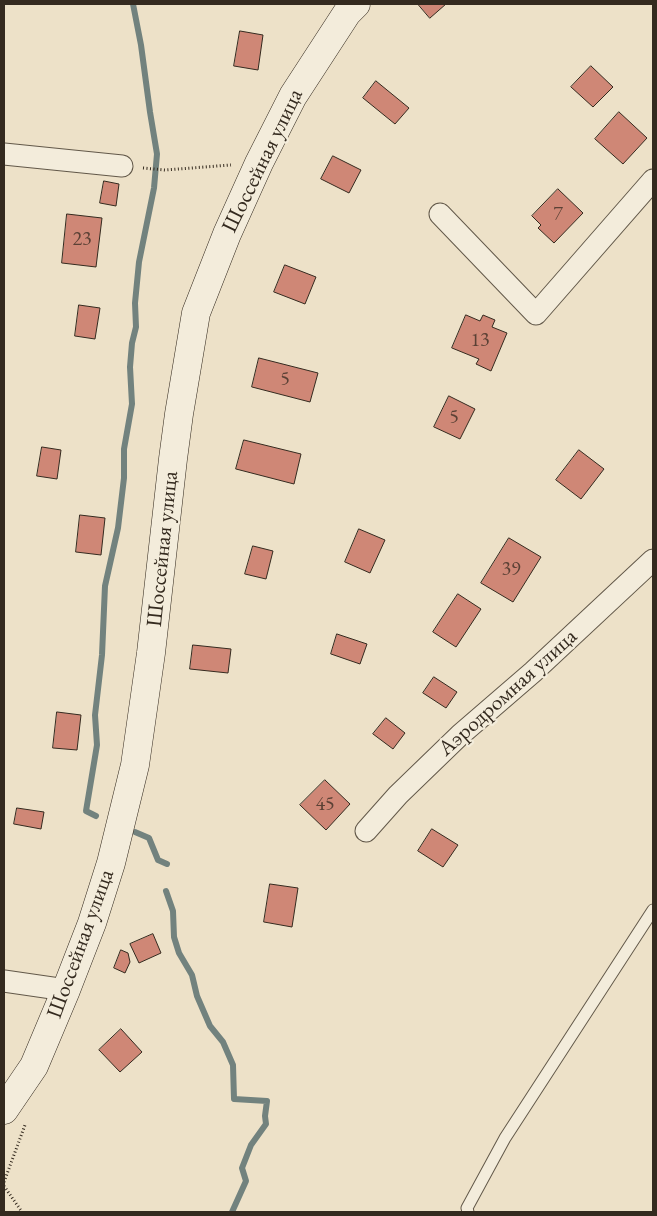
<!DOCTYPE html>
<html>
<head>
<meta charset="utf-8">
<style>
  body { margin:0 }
  #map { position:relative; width:657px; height:1216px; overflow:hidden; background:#ede1c8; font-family:"EB Garamond",serif }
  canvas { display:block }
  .frame { position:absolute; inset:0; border:5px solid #342a1f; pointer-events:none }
</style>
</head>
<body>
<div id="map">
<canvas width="657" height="1216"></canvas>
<div class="frame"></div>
</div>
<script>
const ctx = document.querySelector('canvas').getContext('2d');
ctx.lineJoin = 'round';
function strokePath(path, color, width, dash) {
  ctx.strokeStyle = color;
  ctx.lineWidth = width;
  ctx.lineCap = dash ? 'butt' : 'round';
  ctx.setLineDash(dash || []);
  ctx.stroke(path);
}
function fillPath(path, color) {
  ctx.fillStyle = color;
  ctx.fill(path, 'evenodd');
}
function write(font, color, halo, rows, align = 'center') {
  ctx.font = font + ' "EB Garamond",serif';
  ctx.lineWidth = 4.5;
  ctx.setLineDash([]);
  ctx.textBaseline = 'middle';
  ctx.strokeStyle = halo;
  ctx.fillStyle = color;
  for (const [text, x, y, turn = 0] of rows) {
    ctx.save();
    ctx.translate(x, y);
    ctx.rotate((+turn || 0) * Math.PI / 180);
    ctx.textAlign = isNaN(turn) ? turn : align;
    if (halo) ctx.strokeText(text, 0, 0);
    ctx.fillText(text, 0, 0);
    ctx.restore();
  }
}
const stream = new Path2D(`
  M96 816 86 811 97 745 95 715 102 655 105 586 118 528 124 478V449L132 404 130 367 132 343 136 327 135 303 139 262 154 188 157 154 150 112 141 45 133 4
  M135 832 149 838 158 860 167 864
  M166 891 173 911 174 937 179 953 192 975 197 996 210 1026 223 1042 233 1065 234 1099 267 1101 265 1116 266 1124 251 1145 242 1168 246 1181 232 1212`);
const building = new Path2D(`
  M418 4H446L430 18Z
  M240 31 263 35 258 70 234 66Z
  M591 66 613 87 593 107 571 87Z
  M376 81 409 108 395 124 363 98Z
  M619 112 647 138 623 164 595 139Z
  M333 156 361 170 349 193 321 179Z
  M104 181 119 184 116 206 100 203Z
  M558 189 583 213 554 243 538 228 541 225 532 216Z
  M67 214 102 218 96 267 62 263Z
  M285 265 316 277 305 304 274 292Z
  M79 305 100 308 95 339 75 336Z
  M466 315 480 321 483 315 495 320 492 327 507 333 491 371 476 364 479 359 452 348Z
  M259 358 318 373 310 402 252 387Z
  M449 396 475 409 460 439 434 427Z
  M244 440 301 454 294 484 236 469Z
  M42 447 61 450 57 479 37 476Z
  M579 450 604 469 581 499 556 480Z
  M80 515 105 518 101 555 76 552Z
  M359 529 385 540 370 573 345 562Z
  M509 538 541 557 513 602 481 583Z
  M253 546 273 551 266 579 245 574Z
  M458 594 481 609 456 647 433 632Z
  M337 634 367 644 360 664 331 654Z
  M193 645 231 649 228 673 190 669Z
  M434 677 457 692 446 708 423 693Z
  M57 712 81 715 77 750 53 748Z
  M386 718 405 733 393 749 373 734Z
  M325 780 350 804 326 830 300 805Z
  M17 808 44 812 41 829 14 824Z
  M432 829 458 845 443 867 418 851Z
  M270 884 298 888 292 927 264 922Z
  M153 934 161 953 139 963 130 944Z
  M121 950 128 953 130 962 125 973 114 968Z
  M121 1029 142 1052 120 1072 99 1050Z`);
const path = new Path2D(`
  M143 168 165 170 231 165
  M4 1182 25 1125
  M4 1186 22 1212`);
const service = new Path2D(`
  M468 1212 467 1208 505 1138 653 910`);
const minor = new Path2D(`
  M4 154 122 166
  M440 214 536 314 653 180
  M366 831 398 795 460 735 533 672 653 560
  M4 981 66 990`);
const secondary = new Path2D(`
  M4 1110 34 1066 66 990 92 923 111 863 135 765 151 653 173 459 179 414 196 313 227 234 259 163 293 96 347 13 356 4`);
const numberNames = [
  ["7",558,215],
  ["23",82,240],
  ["13",480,341],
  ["5",285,380],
  ["5",454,418],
  ["39",511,570],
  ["45",325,805]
];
const streetNames = [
  ["Шоссейная улица",263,161,-64],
  ["Шоссейная улица",163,549,-84],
  ["Аэродромная улица",508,693,-42],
  ["Шоссейная улица",81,944,-70]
];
strokePath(stream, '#72827e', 6);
fillPath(building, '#cf8776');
strokePath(building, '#342a1f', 1);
strokePath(service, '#625849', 13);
strokePath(minor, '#625849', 23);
strokePath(secondary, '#342a1f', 29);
strokePath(path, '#342a1f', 3, [1, 2.5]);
strokePath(service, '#f3ecdb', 11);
strokePath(minor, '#f3ecdb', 21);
strokePath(secondary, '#f3ecdb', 28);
write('20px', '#5b4135', null, numberNames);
write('22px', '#342a1f', '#f3ecdb', streetNames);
</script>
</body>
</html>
